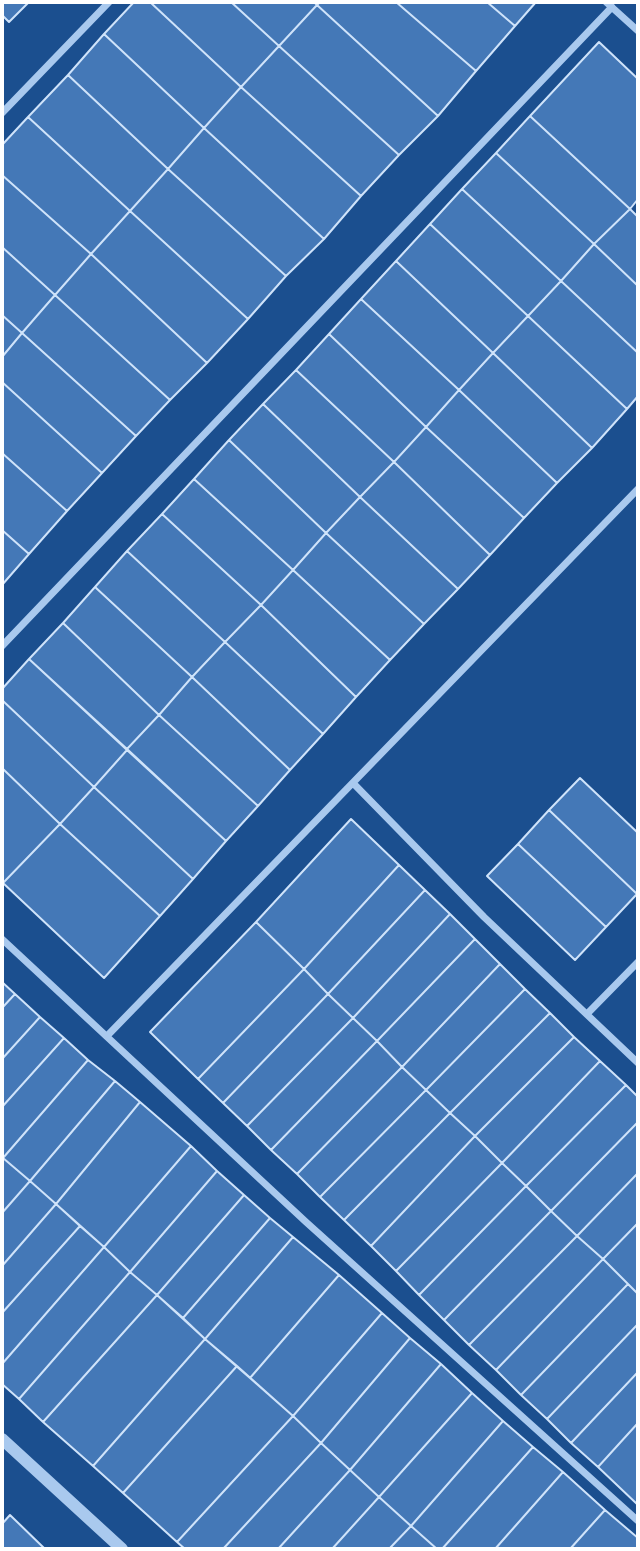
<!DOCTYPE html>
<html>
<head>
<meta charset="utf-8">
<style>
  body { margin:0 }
  #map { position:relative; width:640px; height:1551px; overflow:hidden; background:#1b4f8f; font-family:Manrope,sans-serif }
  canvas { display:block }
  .frame { position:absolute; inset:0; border:4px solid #fff; pointer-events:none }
</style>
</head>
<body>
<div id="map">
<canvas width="640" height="1551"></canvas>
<div class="frame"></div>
</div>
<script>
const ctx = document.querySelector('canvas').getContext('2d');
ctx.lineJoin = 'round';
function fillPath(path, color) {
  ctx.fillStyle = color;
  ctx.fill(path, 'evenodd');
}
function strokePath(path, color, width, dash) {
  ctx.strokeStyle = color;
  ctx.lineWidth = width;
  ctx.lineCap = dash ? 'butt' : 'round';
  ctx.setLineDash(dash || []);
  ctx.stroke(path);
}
const building = new Path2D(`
  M2 2H29L9 22 2 15Z
  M134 2H150L241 87 204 128 104 34Z
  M150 2H231L279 46 241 87Z
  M231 2H314L317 5 279 46Z
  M320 2H396L476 71 438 116 317 5Z
  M396 2H487L515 26 476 71Z
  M487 2H536L515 26Z
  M317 5 438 116 399 155 279 46Z
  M104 34 204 128 168 169 68 75Z
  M599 42 638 79V199L630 209 530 116Z
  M279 46 399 155 361 196 241 87Z
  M68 75 168 169 130 211 28 117Z
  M241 87 361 196 324 239 204 128Z
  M530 116 630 209 594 244 496 153Z
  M28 117 130 211 91 254 2 175V145Z
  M204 128 324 239 286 276 168 169Z
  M496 153 594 244 561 281 462 189Z
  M168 169 286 276 248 319 130 211Z
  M2 175 91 254 55 295 2 247Z
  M462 189 561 281 528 316 430 224Z
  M630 209 638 217V286L594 244Z
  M130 211 248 319 207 363 91 254Z
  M430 224 528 316 493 353 396 261Z
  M594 244 638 286V353L561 281Z
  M2 247 55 295 22 333 2 315Z
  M91 254 207 363 170 400 55 295Z
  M396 261 493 353 459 390 361 299Z
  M561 281 638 353V396L627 409 528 316Z
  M55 295 170 400 136 436 22 333Z
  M361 299 459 390 426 427 329 334Z
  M2 315 22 333 2 357Z
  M528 316 627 409 592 448 493 353Z
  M22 333 136 436 102 473 2 382V357Z
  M329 334 426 427 394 462 296 370Z
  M493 353 592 448 557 483 459 390Z
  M296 370 394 462 360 497 263 404Z
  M2 382 102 473 67 511 2 453Z
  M459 390 557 483 524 518 426 427Z
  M263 404 360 497 326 533 229 440Z
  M426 427 524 518 490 555 394 462Z
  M229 440 326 533 293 570 194 479Z
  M2 453 67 511 29 554 2 530Z
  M394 462 490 555 458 589 360 497Z
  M194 479 293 570 261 605 162 514Z
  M360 497 458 589 424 624 326 533Z
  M162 514 261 605 225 642 127 551Z
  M2 530 29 554 2 585Z
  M326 533 424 624 390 660 293 570Z
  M127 551 225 642 192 677 95 587Z
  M293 570 390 660 356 697 261 605Z
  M95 587 192 677 159 715 63 623Z
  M261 605 356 697 323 734 225 642Z
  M63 623 159 715 127 749 29 659Z
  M225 642 323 734 290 770 192 677Z
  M29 659 127 750 94 787 2 700V689Z
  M192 677 290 770 258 806 159 715Z
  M2 700 94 787 60 824 2 768Z
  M159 715 258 806 226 841 127 749Z
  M127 750 226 841 193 879 94 787Z
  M2 768 60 824 3 883 2 881Z
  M580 778 638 833 637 894 549 810Z
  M94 787 193 879 160 916 60 824Z
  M549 810 637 894 606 927 518 844Z
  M351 819 399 865 304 969 256 922Z
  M60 824 160 916 104 978 3 883Z
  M518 844 606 927 575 960 487 876Z
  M399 865 425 890 328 994 304 969Z
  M425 890 450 914 353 1018 328 994Z
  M450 914 475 939 377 1041 353 1018Z
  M256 922 304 969 198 1079 150 1032Z
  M475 939 500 964 402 1067 377 1041Z
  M500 964 525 989 426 1090 402 1067Z
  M304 969 328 994 223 1103 198 1079Z
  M2 982 15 994 2 1008Z
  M525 989 550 1013 450 1113 426 1090Z
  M15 994 40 1017 2 1059V1008Z
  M328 994 353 1018 247 1126 223 1103Z
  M550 1013 574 1037 475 1136 450 1113Z
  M40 1017 64 1038 2 1107V1059Z
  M353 1018 377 1041 271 1150 247 1126Z
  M574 1037 600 1061 502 1163 475 1136Z
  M64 1038 88 1060 3 1158 2 1107Z
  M377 1041 402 1067 297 1174 271 1150Z
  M88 1060 115 1081 30 1181 3 1158Z
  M600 1061 626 1085 526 1186 502 1163Z
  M402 1067 426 1090 320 1197 297 1174Z
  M115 1081 140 1102 56 1204 30 1181Z
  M626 1085 638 1097V1122L551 1211 526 1186Z
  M426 1090 450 1113 344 1220 320 1197Z
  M140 1102 191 1146 104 1247 56 1204Z
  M450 1113 475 1136 371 1246 344 1220Z
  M638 1122V1173L577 1236 551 1211Z
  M475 1136 502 1163 396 1271 371 1246Z
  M191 1146 217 1171 130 1272 104 1247Z
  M3 1158 30 1181 2 1213V1159Z
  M502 1163 526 1186 419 1295 396 1271Z
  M217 1171 244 1195 157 1295 130 1272Z
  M638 1173V1223L603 1259 577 1236Z
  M30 1181 56 1204 2 1266V1213Z
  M526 1186 551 1211 444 1320 419 1295Z
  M244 1195 270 1218 183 1318 157 1295Z
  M56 1204 80 1226 2 1313V1266Z
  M551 1211 577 1236 469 1345 444 1320Z
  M270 1218 293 1237 205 1339 183 1318Z
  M638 1223V1294L603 1259Z
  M80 1226 104 1247 2 1364V1313Z
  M577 1236 603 1259 496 1370 469 1345Z
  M293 1237 339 1275 250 1378 205 1339Z
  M104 1247 130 1272 19 1399 2 1384V1364Z
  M603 1259 628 1284 521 1395 496 1370Z
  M130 1272 157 1295 43 1422 19 1399Z
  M339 1275 382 1313 293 1416 250 1378Z
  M628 1284 638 1294V1324L547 1419 521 1395Z
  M157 1295 205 1339 93 1466 43 1422Z
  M382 1313 410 1338 321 1443 293 1416Z
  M638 1324V1372L571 1443 547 1419Z
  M410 1338 441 1364 350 1470 321 1443Z
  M205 1339 237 1366 123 1493 93 1466Z
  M441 1364 472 1393 379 1497 350 1470Z
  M237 1366 293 1416 177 1542 123 1493Z
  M638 1372V1423L598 1467 571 1443Z
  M472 1393 503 1421 411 1526 379 1497Z
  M293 1416 321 1443 223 1549H185L177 1542Z
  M503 1421 533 1447 442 1549H437L411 1526Z
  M638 1423V1505L598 1467Z
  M321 1443 350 1470 278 1549H223Z
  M533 1447 563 1472 495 1549H442Z
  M350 1470 379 1497 332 1549H278Z
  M563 1472 605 1510 570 1549H495Z
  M379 1497 411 1526 389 1549H332Z
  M605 1510 638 1538V1549H570Z
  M10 1515 45 1549H2V1524Z
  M411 1526 437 1549H389Z`);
const minor = new Path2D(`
  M606 2 638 31
  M2 113 109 2
  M2 646 612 7
  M353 783 484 917 638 1063
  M2 939 306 1222 638 1521
  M587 1014 638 962
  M107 1036 638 489`);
const tertiary = new Path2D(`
  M2 1439 122 1549`);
fillPath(building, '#4478b7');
strokePath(building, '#cfe3fa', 2);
strokePath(minor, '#a9c9ee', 7);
strokePath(tertiary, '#a9c9ee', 12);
</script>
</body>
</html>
